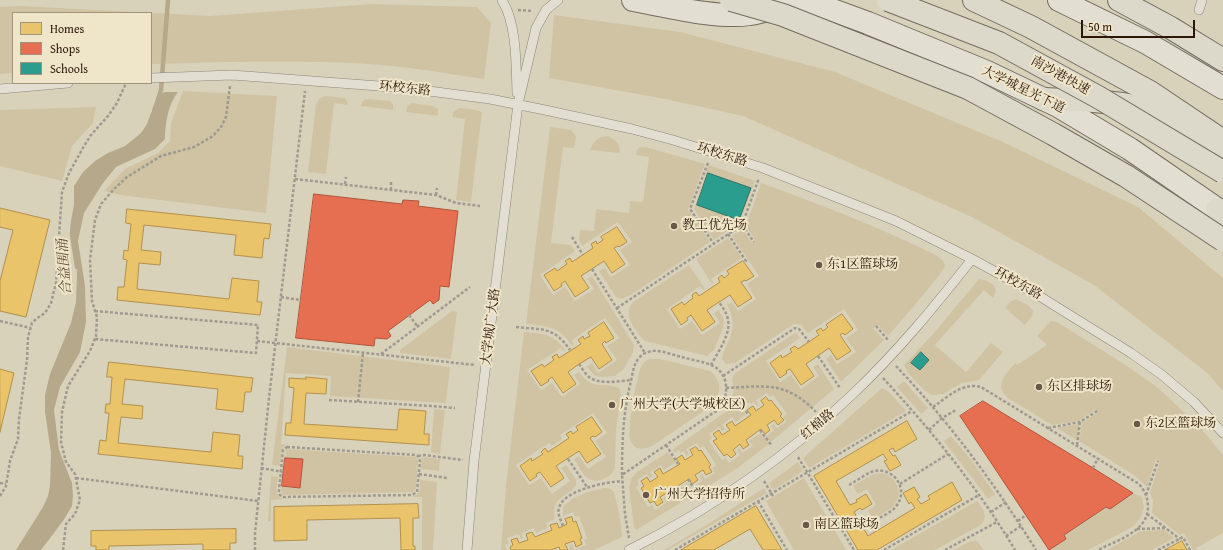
<!DOCTYPE html>
<html>
<head>
<meta charset="utf-8">
<style>
  body { margin:0 }
  #map { position:relative; width:1223px; height:550px; overflow:hidden; background:#d9d2bb; font-family:"Gentium Book Plus",serif }
  canvas { display:block }
  .legend { position:absolute; left:12px; top:12px; width:140px; height:72px; box-sizing:border-box; background:#efe6ca; border:1px solid #a1937c; margin:0; padding:5px 7px; list-style:none; font-size:12px; color:#2d1608 }
  .legend li { display:flex; align-items:center; gap:8px; height:20px }
  .legend b { width:20px; border:1px solid #a1937c }
  .scale { position:absolute; left:1081px; top:20px; width:114px; height:18px; box-sizing:border-box; border:2px solid #2d1608; border-top:0; padding-left:5px; font-size:12px; line-height:14px; white-space:nowrap; color:#2d1608; -webkit-text-stroke:3px #efe6ca; paint-order:stroke }
</style>
</head>
<body>
<div id="map">
<canvas width="1223" height="550"></canvas>
<ul class="legend">
<li><b style="height:11px;background:#e9c46a"></b>Homes</li>
<li><b style="height:11px;background:#e76f51"></b>Shops</li>
<li><b style="height:11px;background:#2a9d8f"></b>Schools</li>
</ul>
<div class="scale">50 m</div>
</div>
<script>
const ctx = document.querySelector('canvas').getContext('2d');
ctx.lineJoin = 'round';
function fillPath(path, color) {
  ctx.fillStyle = color;
  ctx.fill(path, 'evenodd');
}
function strokePath(path, color, width, dash) {
  ctx.strokeStyle = color;
  ctx.lineWidth = width;
  ctx.lineCap = dash ? 'butt' : 'round';
  ctx.setLineDash(dash || []);
  ctx.stroke(path);
}
function write(font, color, halo, rows, align = 'center') {
  ctx.font = font + ' "Gentium Book Plus","Noto Serif SC",serif';
  ctx.lineWidth = 4;
  ctx.setLineDash([]);
  ctx.textBaseline = 'middle';
  ctx.strokeStyle = halo;
  ctx.fillStyle = color;
  for (const [text, x, y, turn = 0] of rows) {
    ctx.save();
    ctx.translate(x, y);
    ctx.rotate((+turn || 0) * Math.PI / 180);
    ctx.textAlign = isNaN(turn) ? turn : align;
    if (halo) ctx.strokeText(text, 0, 0);
    ctx.fillText(text, 0, 0);
    ctx.restore();
  }
}
const green = new Path2D(`
  M372 4 477 7 491 23 484 79C450 74 416 68 382 65 305 59 227 62 151 64V13H13V73L0 74V7L22 6 210 16Z
  M554 15 680 32 835 72 1003 142 1138 207 1223 278V391L1206 372 1094 285 972 217 743 116 665 99 549 78Z
  M183 91 277 96 266 213 120 195 104 191 125 169 158 153 170 141 171 123Z
  M325 96 345 98 347 101 348 105 334 103 326 174 308 172 316 105 319 99Z
  M366 99 390 101 393 104V110L361 106 362 102Z
  M412 103 433 106 438 109V116L406 112 407 107Z
  M96 107 93 123 72 146 62 181 0 166V110Z
  M459 108 471 109 482 112 471 202 456 200 465 119 452 117 454 111Z
  M550 127 571 130 576 136 574 148 563 147 551 243 571 245 575 251 540 275 553 295 565 287 575 301 594 289 587 279 592 276 634 345 633 353 623 370 615 376 604 377 595 376 587 367 592 363 598 373 617 360 607 346 619 338 605 318 572 340 574 344 572 346C559 326 548 326 526 324Z
  M607 136C616 139 620 144 620 153L590 150C593 141 598 137 607 136Z
  M640 147H646L705 164 688 210 710 242 631 295 621 299 616 297 599 271 605 268 611 277 630 265 620 250 632 242 618 222 582 246 579 240 580 230 594 231 596 209 629 213 630 201 643 202 649 157 636 155 637 150Z
  M709 165 755 181 740 222 714 240 694 209Z
  M761 183C820 204 879 227 936 255L943 261 945 266 940 274 919 300 888 336 878 325 873 328 884 340 841 382 826 359 831 355 837 364 856 352 846 338 858 330 844 309 808 333 801 325 794 324 735 363 726 364 722 359C722 354 725 349 727 344 734 331 735 318 727 305L732 302 738 311 756 299 747 284 759 276 732 236 742 229 752 243 756 241 746 226Z
  M728 238 742 258 711 279 714 283 712 284 696 259Z
  M689 265 705 289 703 290 700 286 667 309 680 329 692 321 702 335 720 323 714 313 719 310 724 320 723 328 714 350 707 356 645 341C641 338 638 333 635 329 629 319 625 312 633 302Z
  M979 279C989 280 1001 287 993 298L984 290 935 345 966 372 991 343 1003 352 979 380 962 383 943 394 932 395 924 390 908 373 904 365 934 333Z
  M1015 299 1028 305 1033 311 1032 316 1025 325 1005 308 1010 302Z
  M452 311 457 312 451 359 400 353V350Z
  M1051 321 1057 322 1065 327 1124 364 1157 387 1200 427 1223 455V533L1196 548 1197 550H1193L1184 533 1180 535 1152 513 1153 500 1150 493 1159 464 1156 459 1147 487 1134 475 1079 441 1082 423 1097 413 1096 409 1078 421 1052 425 1008 398C993 386 1006 374 1015 363L1017 365 1047 345 1037 336Z
  M524 332C544 334 553 333 565 350L563 351 561 348 527 370 541 390 552 383 562 397 580 384 574 375 579 372C594 393 605 380 620 389L621 395 616 430 615 467C613 477 598 484 589 479 583 476 578 465 574 459L579 456 588 469 606 457 595 441 607 433 593 413 560 435 562 439 552 446 549 443 516 465 529 485 541 478 552 494 570 481 561 468 566 465 576 480V485C567 499 551 495 555 519L546 523 548 528 536 533 534 528 522 533 523 538 521 539 519 534 507 538 509 543 505 545 507 550H501L506 485Z
  M795 333 797 334 800 338 766 361 780 382 791 375 801 389 819 376 813 367 818 364 834 389 771 442 765 437 774 430 771 426 773 424 777 428 786 422 783 417 787 414 773 395 770 397 767 393 756 400 759 405 757 406 754 402 751 404 749 402 744 406 732 404 731 401 734 389 732 379 735 373Z
  M287 347 450 367 446 403 330 396 331 376 286 373 281 444 291 445H286L282 448 280 466 272 465Z
  M650 359H660L710 371C723 381 722 397 710 407L652 446C644 450 633 451 630 439 627 431 637 375 641 367 643 363 646 360 650 359Z
  M904 381 928 408 921 414 897 387Z
  M882 388 888 391 906 411 809 468 803 458Z
  M434 409 445 410 440 454 431 452Z
  M730 409 744 411 746 414 736 422 732 417 722 425 725 430 722 431 719 427 709 434 712 438 709 441 722 460 726 458 729 463 740 455 737 450 739 448 742 453 753 446 749 441 761 433 769 444 739 467 698 493 693 487 702 481 699 476 702 474 705 479 715 473 712 468 716 465 704 446 700 448 697 443 686 449 689 454 686 456 684 451 681 453 679 450 674 453 673 449Z
  M1079 424 1078 441 1057 428Z
  M951 436 972 461 995 494 988 499 944 441Z
  M286 449 416 457 418 460 416 489 413 492 284 495 282 494 281 491Z
  M668 452 676 462 664 470 661 465 650 472 653 477 650 478 647 474 637 480 639 485 636 487 648 507 652 505 655 510 666 503 663 498 666 497 669 502 680 495 677 490 688 483 695 494 636 530 634 527 629 488 631 479 637 472Z
  M422 457 440 459 439 471 421 469Z
  M798 462 803 471 773 490 769 483Z
  M882 473C896 477 905 493 894 505 889 511 880 515 873 519L868 511 876 505 867 489 858 494 853 486 873 474Z
  M271 476 278 477C277 486 274 495 283 499L271 500V521H268Z
  M804 478 846 550H794L766 501Z
  M420 480 437 482 433 550H422V497H412C421 495 420 488 420 480Z
  M603 488C606 488 610 488 612 490 617 494 622 530 622 537L594 550H570L569 545 572 544 574 550 586 545 584 540 587 538 579 516 575 517 573 512 563 516V507C573 495 589 492 603 488Z
  M764 488 767 493 668 550H664L705 526Z
  M1133 493 1142 497 1144 508 1141 517 1135 525 1127 530 1088 550H1049L1066 539 1064 535 1106 507 1110 509Z
  M977 501C983 509 990 518 979 526L935 550H891Z
  M1164 530 1174 538 1152 550H1107L1141 531Z
  M971 541H977L984 550H953Z`);
const water = new Path2D(`
  M165 92H178C168 105 165 123 165 139L155 149 116 167 103 183 84 213 78 241 85 286 86 322 80 352 60 387 54 410 59 450 72 483 73 496 72 506 63 521 41 550H16L43 507 48 496 50 486 51 453 45 412V395L50 374 71 323 76 302 77 274 74 235 71 221 74 205V186L83 172 95 161 108 153 125 146 151 125 152 110 157 96Z`);
const homes = new Path2D(`
  M0 208 50 220 26 317 0 311V281L13 230 0 227Z
  M127 209 271 224 269 239 264 238 262 258 234 255 236 235 144 225 141 250 161 252 160 265 139 263 137 289 229 299 232 278 259 281 257 302H262L260 315 117 300 118 287H124L127 260 123 259 124 250 128 251 131 224 126 223Z
  M617 227 627 242 619 247 618 246 614 248 625 264 612 273 604 261 581 276 589 288 575 297 565 281 561 284 562 286 554 291 544 275 555 268 557 271 567 264 565 261 570 258 572 262 593 248 591 244 596 241 597 244 603 240 601 237Z
  M743 261 754 276 746 281 745 280 741 282 752 298 738 307 730 295 719 302 707 310 715 322 702 331 691 315 687 318 688 320 681 325 671 309 682 302 684 305 693 298 692 295 696 292 699 296 720 282 718 278 722 275 724 278 729 274 727 271Z
  M842 314 853 329 845 335 843 333 840 335 851 351 837 360 829 348 806 364 814 376 801 385 790 369 786 371 787 373 780 378 770 363 781 355 782 358 792 352 790 349 795 346 798 349 819 335 816 331 821 328 823 331 828 327 826 325Z
  M604 322 614 338 606 343 605 341 602 344 612 360 599 369 591 357 579 364 568 372 576 384 563 393 552 377 548 380 549 381 541 386 531 371 542 364 544 367 554 360 552 357 557 354 559 358 581 344 578 340 583 336 584 339 590 336 588 333Z
  M109 362 253 378 251 392H245L243 412 216 409 218 389 125 379 122 404 143 406 142 419 121 417 118 443 211 452 213 432 240 435 238 456H243L242 469 98 454 100 440 106 441 109 413H105L106 404H110L112 377H107Z
  M0 369 14 373 0 432Z
  M306 377 327 379 326 394 306 393 304 424 397 430 399 409 426 411 424 434H429V445L285 435 286 423H291L294 388 289 387V378L306 379Z
  M766 397 769 401 771 400 782 414 780 416 784 420 778 425 774 420 767 425 770 430 765 434 761 429 746 440 749 445 743 449 740 444 733 450 736 454 731 458 727 454 724 456 713 441 717 439 713 434 719 430 722 435 730 430 726 425 732 421 735 426 751 415 747 410 753 406 756 411 764 405 761 401Z
  M592 417 602 432 595 437 593 436 590 438 601 454 587 463 579 451 556 466 564 478 551 487 540 472 536 474 537 476 530 481 520 466 531 458 532 461 543 454 541 452 545 448 548 452 569 438 566 434 571 431 573 434 578 430 576 427Z
  M907 421 917 439 895 452 893 448 889 450 893 456 895 455 901 465 890 471 884 461 887 460 883 454 836 481 850 505 857 502 856 500 866 494 872 504 862 510 860 508 854 512 868 536 915 508 911 502 909 504 903 493 914 487 920 497 917 499 921 504 930 499 928 496 952 482 962 500 877 550H858L814 476Z
  M696 447 699 451 701 450 711 465 709 467 712 472 706 475 703 470 695 475 698 480 692 484 689 479 673 489 676 494 670 497 667 493 660 497 663 502 657 506 654 501 650 503 641 488 644 486 641 481 647 477 650 482 658 477 654 472 660 468 663 474 680 464 676 459 682 455 685 460 693 455 690 450Z
  M418 504 419 518H413V546H415V550H401L400 518 307 520V540L274 541V507Z
  M756 506 782 550H763L750 529 714 550H681Z
  M572 517 573 522 576 521 582 538 580 539 582 544 576 547 574 541 565 544 568 550H560L559 547 551 550H511L510 547 513 545 511 540 517 538 519 543 528 540 526 534 532 532 535 537 552 530 550 525 557 523 559 528 567 524 565 519Z
  M236 529V543H230V550H203V544L109 546V550H96V546H91V531Z
  M1182 541 1187 550H1165Z`);
const shops = new Path2D(`
  M314 194 402 204 403 200 419 201 418 206 458 211 449 287 440 286 439 300 433 304 430 300 388 331 391 336 387 339 375 338 374 346 296 338Z
  M983 401 1093 468 1133 493 1110 509 1106 507 1064 535 1066 539 1049 550 960 416Z
  M285 458 303 459 300 488 282 486Z`);
const schools = new Path2D(`
  M708 173 751 188 739 220 697 205Z
  M921 352 929 360 920 370 911 363Z`);
const stream = new Path2D(`
  M158 100 161 90 168 0
  M143 134 149 125 153 114
  M73 223 72 234 77 267`);
const path = new Path2D(`
  M518 10 533 11
  M708 163 690 209 714 244
  M295 179 436 195 456 203 480 206
  M345 184 346 177
  M391 190V182
  M436 195 437 188
  M742 225 754 242
  M728 234 746 261 744 262
  M572 237 583 255
  M592 269 645 353
  M281 297 301 300
  M617 308 742 225 759 178
  M95 311 258 325 256 353 95 339
  M409 315 418 327
  M0 321 31 328
  M876 326 888 340
  M516 327C543 330 553 326 570 350
  M257 341 475 365
  M381 354 470 287
  M818 356 840 388
  M579 364C582 368 585 374 589 377 599 385 619 381 631 380
  M711 365C718 352 731 334 728 320 727 313 723 308 719 302
  M896 366C949 422 995 484 1036 550
  M723 376 795 328 799 329 809 342
  M883 378C932 431 978 488 1015 550
  M726 388C766 386 786 381 816 412
  M329 400 431 406 455 408
  M358 402 363 353
  M722 405 744 409 749 415
  M933 407C948 397 962 382 981 387L1139 484C1145 491 1148 498 1148 507 1148 532 1115 541 1098 550
  M1048 428 1080 422 1097 411
  M760 430 772 446
  M929 430 942 418 956 410
  M666 445 678 464
  M1077 445 1080 422
  M287 447 416 455 418 456 420 461 417 492 412 495 282 497 279 494V490L283 450Z
  M418 456 424 455 463 460
  M798 457 854 550
  M568 459 587 487
  M261 468 283 472
  M1093 468 1098 458
  M419 474 447 478
  M622 475C622 443 623 412 631 381 633 373 633 365 639 358 642 354 647 352 652 351 662 350 672 355 682 357 691 360 702 361 711 365 729 372 730 395 719 409L622 475 625 514 629 538
  M76 478 258 501
  M688 479 699 497
  M764 481 773 496
  M0 483 6 484
  M900 484 948 454
  M849 485C857 481 865 474 874 471 893 467 909 488 897 505 892 513 880 517 872 522
  M1146 495 1158 461
  M0 496 6 486 10 461 18 439 19 419 27 360 28 337 32 323 36 319 45 313 51 303 56 283 62 192 69 173 84 146 91 135 108 116 117 103 126 83
  M758 501 787 550
  M991 512 1006 502
  M1147 514 1180 539
  M1018 521 1026 515
  M563 526C561 520 557 514 559 508 563 490 606 482 622 481
  M1137 529 1166 528
  M1006 536 1021 526
  M63 550 66 524 75 514 80 500 75 474 66 462 61 442 62 412 68 386 90 351 96 336 97 317 92 301 90 260 95 220 101 204 114 189 127 177 161 156 194 147 213 136 221 127 226 117 230 86
  M255 550V533L269 398 305 91
  M675 550 912 411
  M884 550 979 495
  M945 550 997 522
  M1158 550 1183 537 1190 550`);
const lane = new Path2D(`
  M502 0C517 24 516 65 517 93
  M1199 10 1202 0
  M151 78 232 75 406 88 490 99 545 110 632 129 673 140 763 168 896 221 972 259 1036 294 1131 353 1162 375 1194 402 1223 433
  M0 89 68 83
  M467 550 474 461 518 104 536 28 546 10 558 0
  M629 550C711 509 788 456 854 393 898 351 935 306 972 259`);
const secondary = new Path2D(`
  M633 0C667 6 717 19 750 14 766 12 782 5 797 0
  M805 0 868 23 987 72 1058 106 1130 149 1223 213
  M1059 0 1145 42 1223 88`);
const primary = new Path2D(`
  M1043 99 1094 101 1123 104 1145 108 1172 121 1223 152
  M1217 209 1223 216`);
const highway = new Path2D(`
  M974 0 1031 27 1150 92 1223 141
  M1119 0 1171 28 1223 60`);
const highwayBridge = new Path2D(`
  M731 0 783 15 968 88 1053 134 1126 176 1223 240
  M888 0 999 43 1098 97 1223 172`);
const markers = [
  [674,226,4,"#695847"],
  [819,265,4,"#695847"],
  [1039,387,4,"#695847"],
  [612,405,4,"#695847"],
  [1137,424,4,"#695847"],
  [646,495,4,"#695847"],
  [806,525,4,"#695847"]
];
const streetNames = [
  ["南沙港快速",1060,76,29],
  ["环校东路",405,89,6],
  ["大学城星光下道",1023,90,26],
  ["环校东路",722,155,17],
  ["环校东路",1018,284,29],
  ["大学城广大路",491,327,-83],
  ["红棉路",818,425,-40]
];
const poiNames = [
  ["教工优先场",682,226],
  ["东1区篮球场",827,265],
  ["东区排球场",1047,387],
  ["广州大学(大学城校区)",620,405],
  ["东2区篮球场",1145,424],
  ["广州大学招待所",654,495],
  ["南区篮球场",814,525]
];
const waterNames = [
  ["合益围涌",65,267,-94]
];
fillPath(green, '#cfc3a4');
fillPath(water, '#b6a88b');
fillPath(homes, '#e9c46a');
strokePath(homes, '#b1904d', 1);
fillPath(shops, '#e76f51');
strokePath(shops, '#af543b', 1);
fillPath(schools, '#2a9d8f');
strokePath(schools, '#2b7466', 1);
strokePath(stream, '#b6a88b', 4.5);
strokePath(lane, '#8d8577', 10);
strokePath(secondary, '#746c5f', 24);
strokePath(primary, '#746c5f', 24);
strokePath(highway, '#746c5f', 24);
strokePath(path, '#9f9a90', 2.5, [3, 2]);
strokePath(lane, '#e2ded2', 9);
strokePath(secondary, '#e2ded2', 22);
strokePath(primary, '#dcd8ca', 22);
strokePath(highway, '#dcd8ca', 22);
strokePath(highwayBridge, '#746c5f', 24, []);
strokePath(highwayBridge, '#dcd8ca', 22);
for (const [x, y, r, color] of markers) {
  const dot = new Path2D();
  dot.arc(x, y, r, 0, 2 * Math.PI);
  ctx.fillStyle = color;
  ctx.fill(dot);
  strokePath(dot, '#efe6ca', 1.5);
}
write('13px', '#2d1608', '#efe6ca', streetNames);
write('13px', '#2d1608', '#efe6ca', poiNames, 'left');
write('italic 14px', '#5e4934', '#efe6ca', waterNames);
</script>
</body>
</html>
